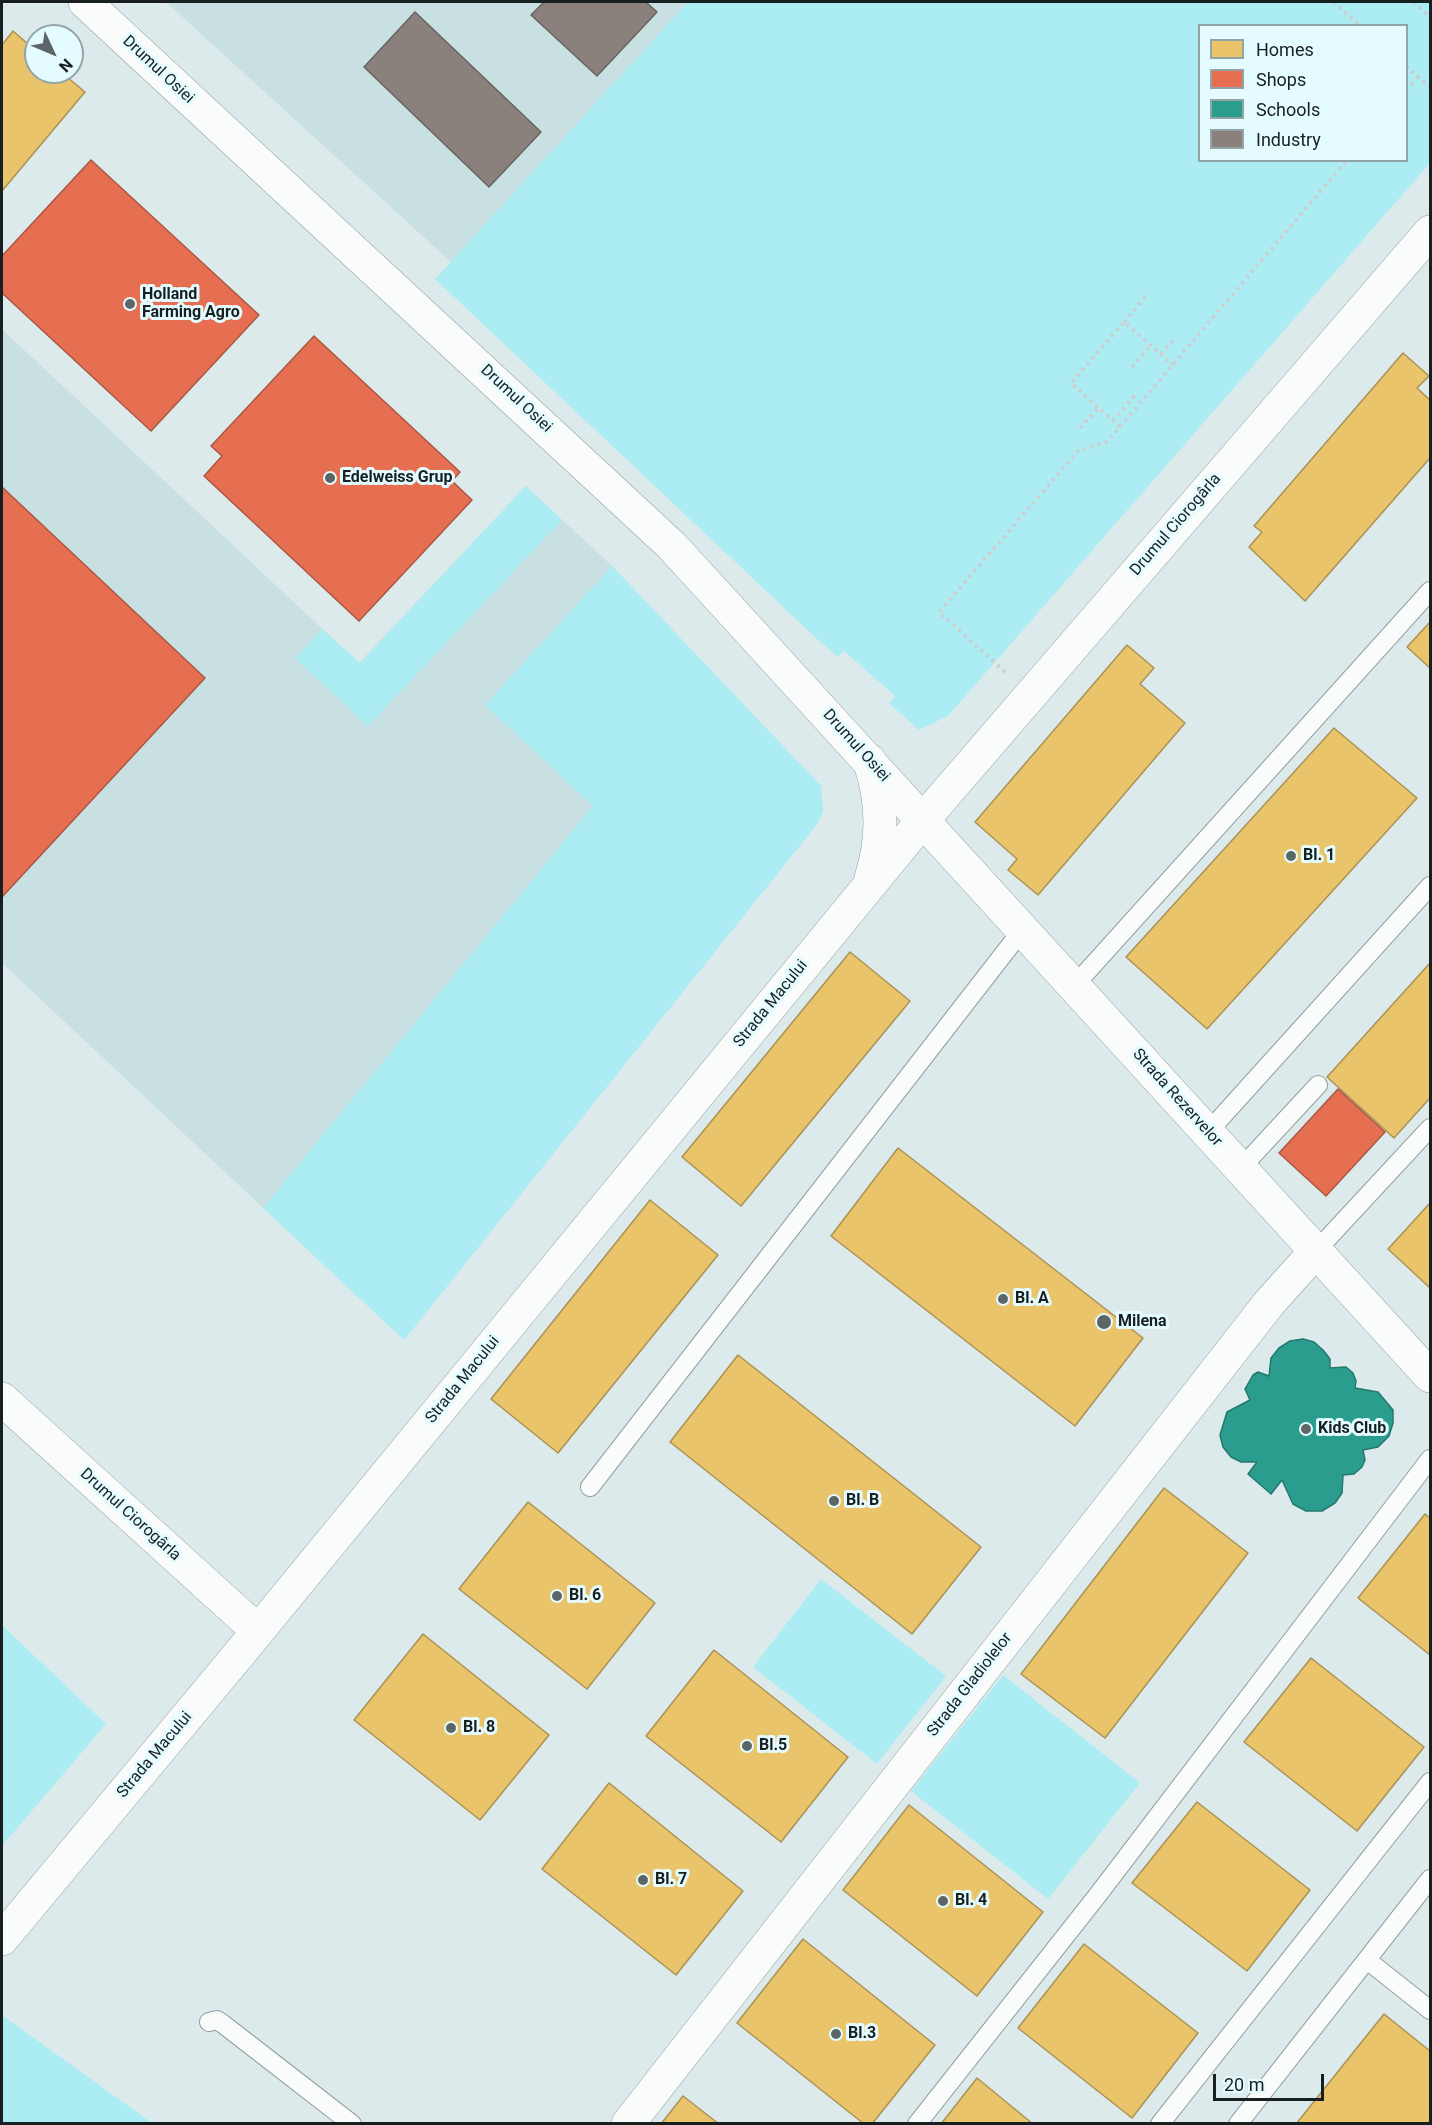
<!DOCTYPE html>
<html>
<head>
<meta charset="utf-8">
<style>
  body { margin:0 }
  #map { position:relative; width:1432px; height:2125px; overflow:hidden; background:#ddeaeb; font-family:Roboto,sans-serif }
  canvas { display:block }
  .frame { position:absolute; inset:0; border:3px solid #171f20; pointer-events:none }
  .legend { position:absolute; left:1198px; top:24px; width:210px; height:138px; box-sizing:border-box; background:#e4fcff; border:2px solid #92a4a6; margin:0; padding:8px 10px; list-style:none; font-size:18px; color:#171f20 }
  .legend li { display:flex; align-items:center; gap:12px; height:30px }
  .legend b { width:30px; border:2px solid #92a4a6 }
  .north { position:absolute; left:24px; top:24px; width:60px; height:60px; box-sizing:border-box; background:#e4fcff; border:2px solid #92a4a6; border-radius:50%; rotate:134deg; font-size:16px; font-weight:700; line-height:24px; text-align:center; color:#171f20 }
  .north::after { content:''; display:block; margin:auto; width:21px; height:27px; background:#5c6667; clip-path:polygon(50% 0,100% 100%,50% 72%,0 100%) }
  .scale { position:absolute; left:1213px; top:2074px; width:111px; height:27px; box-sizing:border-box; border:3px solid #171f20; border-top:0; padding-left:8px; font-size:18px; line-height:21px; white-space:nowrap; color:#171f20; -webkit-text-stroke:4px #e4fcff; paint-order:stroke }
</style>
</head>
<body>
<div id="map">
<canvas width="1432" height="2125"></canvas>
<div class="frame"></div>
<ul class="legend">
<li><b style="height:16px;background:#e9c46a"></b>Homes</li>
<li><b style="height:16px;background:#e76f51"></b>Shops</li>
<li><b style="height:16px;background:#2a9d8f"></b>Schools</li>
<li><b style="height:16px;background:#8a817c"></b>Industry</li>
</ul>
<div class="north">N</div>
<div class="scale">20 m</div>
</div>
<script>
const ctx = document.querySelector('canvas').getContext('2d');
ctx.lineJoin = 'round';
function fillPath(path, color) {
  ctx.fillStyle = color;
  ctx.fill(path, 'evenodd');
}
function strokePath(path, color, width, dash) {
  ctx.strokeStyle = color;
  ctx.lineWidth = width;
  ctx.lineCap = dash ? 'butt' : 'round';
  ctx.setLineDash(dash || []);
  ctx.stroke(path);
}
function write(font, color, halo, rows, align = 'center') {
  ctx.font = font + ' Roboto,sans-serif';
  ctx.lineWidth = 6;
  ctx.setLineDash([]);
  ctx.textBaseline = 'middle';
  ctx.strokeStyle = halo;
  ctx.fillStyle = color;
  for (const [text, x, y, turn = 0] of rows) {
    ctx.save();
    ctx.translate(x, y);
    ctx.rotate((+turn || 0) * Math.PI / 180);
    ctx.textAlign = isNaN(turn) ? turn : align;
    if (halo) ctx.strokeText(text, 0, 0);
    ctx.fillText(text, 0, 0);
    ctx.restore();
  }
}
const built = new Path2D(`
  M166 2H688L451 262Z
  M2 329 359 663 526 486 612 566 821 786 823 811 818 823 404 1340 2 963Z`);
const green = new Path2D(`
  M688 2H1430V163L948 716 919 730 889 703 895 696 844 651 838 657 816 638 435 279ZM1200 26H1406V160H1200Z
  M526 486 562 520 368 726 295 658 322 629 360 663Z
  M612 566 821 786 823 811 818 823 404 1340 263 1208 593 806 485 705Z
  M821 1579 946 1676 877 1764 753 1667Z
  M2 1625 106 1724 2 1846Z
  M1003 1675 1140 1783 1048 1899 911 1791Z
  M2 2015 152 2123H2Z`);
const homes = new Path2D(`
  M13 31 36 51V72H61L85 92 2 191V45Z
  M1403 353 1429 376 1417 388 1430 400V458L1305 601 1249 547 1262 532 1254 526Z
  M1430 622V668L1407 647Z
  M1127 645 1154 668 1140 684 1185 723 1038 895 1008 870 1017 859 975 822Z
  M1334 728 1417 798 1207 1029 1126 957Z
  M850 952 910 1001 741 1206 682 1157Z
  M1430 963V1098L1394 1138 1327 1077Z
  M898 1148 1143 1338 1075 1426 831 1236Z
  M650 1200 718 1255 558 1453 491 1399Z
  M1430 1203V1288L1388 1249Z
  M738 1355 981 1547 912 1634 670 1442Z
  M1164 1488 1248 1553 1105 1738 1021 1674Z
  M528 1502 655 1603 587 1689 459 1589Z
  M1425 1514 1430 1518V1655L1358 1598Z
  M423 1634 549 1735 480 1820 354 1720Z
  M714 1650 848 1757 781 1842 646 1736Z
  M1311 1658 1424 1747 1357 1831 1244 1742Z
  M609 1783 743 1891 676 1975 542 1869Z
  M1197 1802 1310 1890 1247 1971 1132 1883Z
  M909 1805 1043 1912 977 1996 843 1890Z
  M803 1939 935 2045 872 2124H864L737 2023Z
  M1084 1944 1198 2033 1132 2118 1018 2028Z
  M1384 2014 1430 2051V2120L1428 2124H1296Z
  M977 2078 1033 2124H941Z
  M683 2096 719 2124H661Z`);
const shops = new Path2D(`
  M91 160 259 315 151 431 2 293V256Z
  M314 336 460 472 452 481 472 500 359 621 204 476 222 456 211 446Z
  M2 487 205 678 2 897Z
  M1338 1089 1385 1132 1326 1196 1279 1153Z`);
const schools = new Path2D(`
  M1303 1339 1314 1342 1323 1350 1330 1359V1368L1346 1367 1353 1373 1356 1381 1355 1388 1378 1392 1393 1410V1423L1389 1436 1378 1447 1363 1450 1365 1460 1362 1467 1354 1474 1343 1475 1342 1493 1335 1503 1322 1511H1306L1293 1504 1282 1480 1271 1494 1248 1474 1257 1462H1241L1231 1457 1223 1447 1220 1435 1227 1412 1250 1400 1245 1389 1253 1375 1258 1372 1269 1376 1271 1358 1279 1348 1290 1341Z`);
const industry = new Path2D(`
  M544 2H646L657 12 597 76 531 15Z
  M415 12 541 132 489 187 364 67Z`);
const path = new Path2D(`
  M1333 2 1360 26
  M1413 2 1430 17
  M1406 66 1430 87
  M1406 90 1418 77
  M1124 322 1149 293
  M1161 354 1176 337
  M1132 367 1151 345
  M1113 421 1135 395
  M1120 427 1071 383 1124 322 1173 365
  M1080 428 1098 408
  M1005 672 939 612 1078 451 1107 442 1347 160`);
const lane = new Path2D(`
  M1074 986 1430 591
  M1208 1132 1430 886
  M1241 1168 1318 1085
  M1316 1251 1430 1128
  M590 1487 1023 929
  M1367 1960 1430 2010
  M209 2022 217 2020 223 2024 352 2124
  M917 2124 1097 1896 1430 1459
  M1160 2124 1430 1782
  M1238 2124 1430 1879`);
const street = new Path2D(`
  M869 760C883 800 884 838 871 878
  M2 1399 258 1631
  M2 1939 245 1647 923 820
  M628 2124 1270 1302 1316 1251`);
const secondary = new Path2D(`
  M85 2 672 546 1430 1376
  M923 820 1430 232`);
const markers = [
  [130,304,6,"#5c6667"],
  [330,478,6,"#5c6667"],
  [1291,856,6,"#5c6667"],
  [1003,1299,6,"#5c6667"],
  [1104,1322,8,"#5c6667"],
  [1306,1429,6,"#5c6667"],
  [834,1501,6,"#5c6667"],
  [557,1596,6,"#5c6667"],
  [451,1728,6,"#5c6667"],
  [747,1746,6,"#5c6667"],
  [643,1880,6,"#5c6667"],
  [943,1901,6,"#5c6667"],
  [836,2034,6,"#5c6667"]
];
const streetNames = [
  ["Drumul Osiei",158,70,43],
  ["Drumul Osiei",516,399,43],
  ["Drumul Ciorogârla",1176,525,-49],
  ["Drumul Osiei",856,746,48],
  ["Strada Macului",771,1004,-51],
  ["Strada Rezervelor",1177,1098,48],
  ["Strada Macului",463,1380,-51],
  ["Drumul Ciorogârla",130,1515,42],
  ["Strada Gladiolelor",970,1685,-52],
  ["Strada Macului",155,1755,-50]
];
const poiNames = [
  ["Holland",142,295],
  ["Farming Agro",142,313],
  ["Edelweiss Grup",342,478],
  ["Bl. 1",1303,856],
  ["Bl. A",1015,1299],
  ["Milena",1118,1322],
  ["Kids Club",1318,1429],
  ["Bl. B",846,1501],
  ["Bl. 6",569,1596],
  ["Bl. 8",463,1728],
  ["Bl.5",759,1746],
  ["Bl. 7",655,1880],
  ["Bl. 4",955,1901],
  ["Bl.3",848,2034]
];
fillPath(built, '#c9e0e2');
fillPath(green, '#acedf4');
fillPath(homes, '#e9c46a');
strokePath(homes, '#aa9254', 1.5);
fillPath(shops, '#e76f51');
strokePath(shops, '#a95742', 1.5);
fillPath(schools, '#2a9d8f');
strokePath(schools, '#24776e', 1.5);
fillPath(industry, '#8a817c');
strokePath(industry, '#686460', 1.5);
strokePath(lane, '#949e9f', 20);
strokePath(street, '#949e9f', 34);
strokePath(secondary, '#949e9f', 34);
strokePath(path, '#cbcfd0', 4, [3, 4.5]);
strokePath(lane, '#fafcfc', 18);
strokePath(street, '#fafcfc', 33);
strokePath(secondary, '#fafcfc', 33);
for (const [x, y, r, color] of markers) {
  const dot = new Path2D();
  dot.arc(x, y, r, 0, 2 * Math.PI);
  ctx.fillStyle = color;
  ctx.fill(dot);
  strokePath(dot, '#e4fcff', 2);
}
write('16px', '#171f20', '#e4fcff', streetNames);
write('bold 16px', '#171f20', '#e4fcff', poiNames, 'left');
</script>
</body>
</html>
